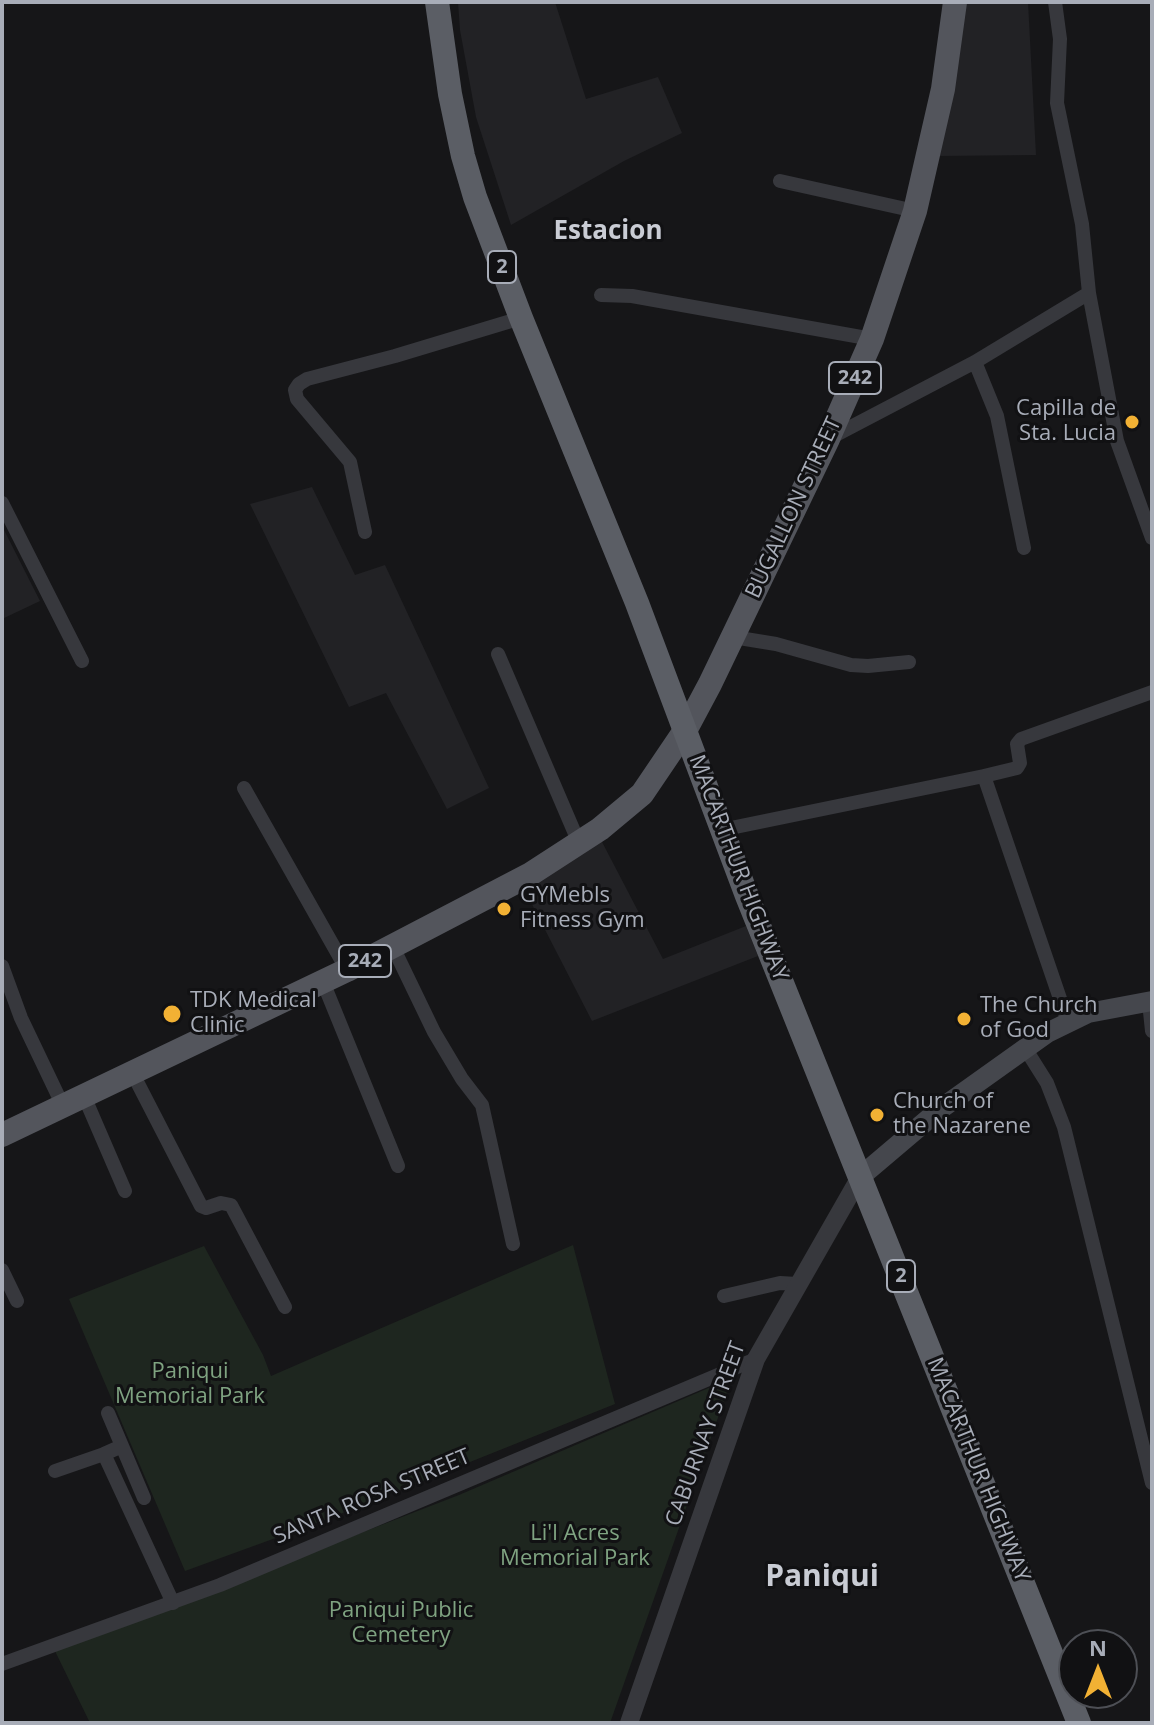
<!DOCTYPE html>
<html>
<head>
<meta charset="utf-8">
<style>
  body { margin:0 }
  #map { position:relative; width:1154px; height:1725px; overflow:hidden; background:#161618; font-family:"Open Sans",sans-serif }
  canvas { display:block }
  .frame { position:absolute; inset:0; border:4px solid #a8adb8; pointer-events:none }
  .north { position:absolute; left:1058px; top:1629px; width:80px; height:80px; box-sizing:border-box; background:#111113; border:2px solid #4d4f55; border-radius:50%; rotate:0deg; font-size:22px; font-weight:700; line-height:32px; text-align:center; color:#a8adb8 }
  .north::after { content:''; display:block; margin:auto; width:28px; height:36px; background:#f2b134; clip-path:polygon(50% 0,100% 100%,50% 72%,0 100%) }
</style>
</head>
<body>
<div id="map">
<canvas width="1154" height="1725"></canvas>
<div class="frame"></div>
<div class="north">N</div>
</div>
<script>
const ctx = document.querySelector('canvas').getContext('2d');
ctx.lineJoin = 'round';
function fillPath(path, color) {
  ctx.fillStyle = color;
  ctx.fill(path, 'evenodd');
}
function strokePath(path, color, width, dash) {
  ctx.strokeStyle = color;
  ctx.lineWidth = width;
  ctx.lineCap = dash ? 'butt' : 'round';
  ctx.setLineDash(dash || []);
  ctx.stroke(path);
}
function write(font, color, halo, rows, align = 'center') {
  ctx.font = font + ' "Open Sans",sans-serif';
  ctx.lineWidth = 6;
  ctx.setLineDash([]);
  ctx.textBaseline = 'middle';
  ctx.strokeStyle = halo;
  ctx.fillStyle = color;
  for (const [text, x, y, turn = 0] of rows) {
    ctx.save();
    ctx.translate(x, y);
    ctx.rotate((+turn || 0) * Math.PI / 180);
    ctx.textAlign = isNaN(turn) ? turn : align;
    if (halo) ctx.strokeText(text, 0, 0);
    ctx.fillText(text, 0, 0);
    ctx.restore();
  }
}
const built = new Path2D(`
  M458 2H555L586 99 658 77 682 133 624 161 511 225 476 117 460 30Z
  M961 2H1028L1036 155 937 156Z
  M312 487 355 575 385 565 489 788 447 809 386 693 349 707 250 504Z
  M2 526 40 601 2 619Z
  M601 840 663 959 746 926 758 956 592 1021 521 883Z`);
const green = new Path2D(`
  M573 1245 615 1404 325 1520 185 1571 69 1299 204 1246 263 1355 271 1376Z
  M732 1378 610 1723H90L55 1651 459 1495Z`);
const minor = new Path2D(`
  M1055 2 1060 39 1057 103 1082 224 1089 293 1117 441 1152 538
  M780 181 915 211
  M601 295 632 296 872 339
  M975 362 997 416 1024 548
  M828 439 975 362 1089 293
  M2 503 82 661
  M365 532 350 462 297 399 295 390 299 384 307 379 395 356 521 318
  M733 637 776 644 851 665 868 666 909 662
  M498 654 579 843
  M244 788 347 970
  M721 830 984 776
  M393 947 434 1032 462 1079 482 1105 513 1244
  M2 966 21 1018 63 1106
  M323 982 398 1166
  M1149 1002 1152 1031
  M1068 1022 984 776 1017 768 1020 763 1017 744 1021 739 1152 692
  M1025 1048 1047 1083 1064 1127 1152 1483
  M133 1074 201 1206 206 1208 221 1203 231 1205 285 1307
  M84 1096 125 1191
  M2 1270 17 1301
  M724 1296 780 1283 797 1284
  M122 1446 144 1498
  M104 1454 122 1446 108 1413
  M55 1471 104 1454 173 1603
  M2 1664 220 1585 756 1359`);
const tertiary = new Path2D(`
  M629 1723 756 1359 860 1177`);
const secondary = new Path2D(`
  M860 1177 939 1110 1047 1033 1088 1013 1152 1001`);
const primary = new Path2D(`
  M2 1135 347 970 529 875 600 829 642 794 686 729 710 684 828 439 872 339 915 211 943 89 955 2`);
const trunk = new Path2D(`
  M437 2 450 94 463 156 475 197 521 318 637 603 747 896 1079 1723`);
const markers = [
  [1132,422,8,"#f2b134"],
  [504,909,8,"#f2b134"],
  [172,1014,10,"#f2b134"],
  [964,1019,8,"#f2b134"],
  [877,1115,8,"#f2b134"]
];
const shields = [
  [502,267,28],
  [855,378,52],
  [365,961,52],
  [901,1276,28]
];
const shieldNames = [
  ["2",502,267],
  ["242",855,378],
  ["242",365,961],
  ["2",901,1276]
];
const poiNames = [
  ["Capilla de",1116,409,"right"],
  ["Sta. Lucia",1116,434,"right"],
  ["GYMebls",520,896],
  ["Fitness Gym",520,921],
  ["TDK Medical",190,1001],
  ["Clinic",190,1026],
  ["The Church",980,1006],
  ["of God",980,1031],
  ["Church of",893,1102],
  ["the Nazarene",893,1127]
];
const streetNames = [
  ["BUGALLON STREET",794,508,-65],
  ["MACARTHUR HIGHWAY",738,868,69],
  ["CABURNAY STREET",706,1434,-70],
  ["MACARTHUR HIGHWAY",978,1470,68],
  ["SANTA ROSA STREET",372,1497,-23]
];
const parkNames = [
  ["Paniqui",190,1372],
  ["Memorial Park",190,1397],
  ["Li'l Acres",575,1534],
  ["Memorial Park",575,1559],
  ["Paniqui Public",401,1611],
  ["Cemetery",401,1636]
];
const quarterNames = [
  ["Estacion",608,232]
];
const districtNames = [
  ["Paniqui",822,1577]
];
fillPath(built, '#222225');
fillPath(green, '#1e261f');
strokePath(minor, '#37383d', 14);
strokePath(tertiary, '#37383d', 18);
strokePath(secondary, '#45474d', 20);
strokePath(primary, '#53555c', 24);
strokePath(trunk, '#5b5e65', 24);
for (const [x, y, r, color] of markers) {
  const dot = new Path2D();
  dot.arc(x, y, r, 0, 2 * Math.PI);
  ctx.fillStyle = color;
  ctx.fill(dot);
  strokePath(dot, '#111113', 3);
}
for (const [x, y, w] of shields) {
  const box = new Path2D();
  box.roundRect(x - w / 2, y - 16, w, 32, 6);
  ctx.fillStyle = '#111113';
  ctx.fill(box);
  strokePath(box, '#a8adb8', 2);
}
write('bold 20px', '#a8adb8', null, shieldNames);
write('22px', '#a8adb8', '#111113', poiNames, 'left');
write('22px', '#a8adb8', '#111113', streetNames);
write('22px', '#7fa381', '#111113', parkNames);
write('bold 26px', '#c9ccd4', '#111113', quarterNames);
write('bold 30px', '#c9ccd4', '#111113', districtNames);
</script>
</body>
</html>
